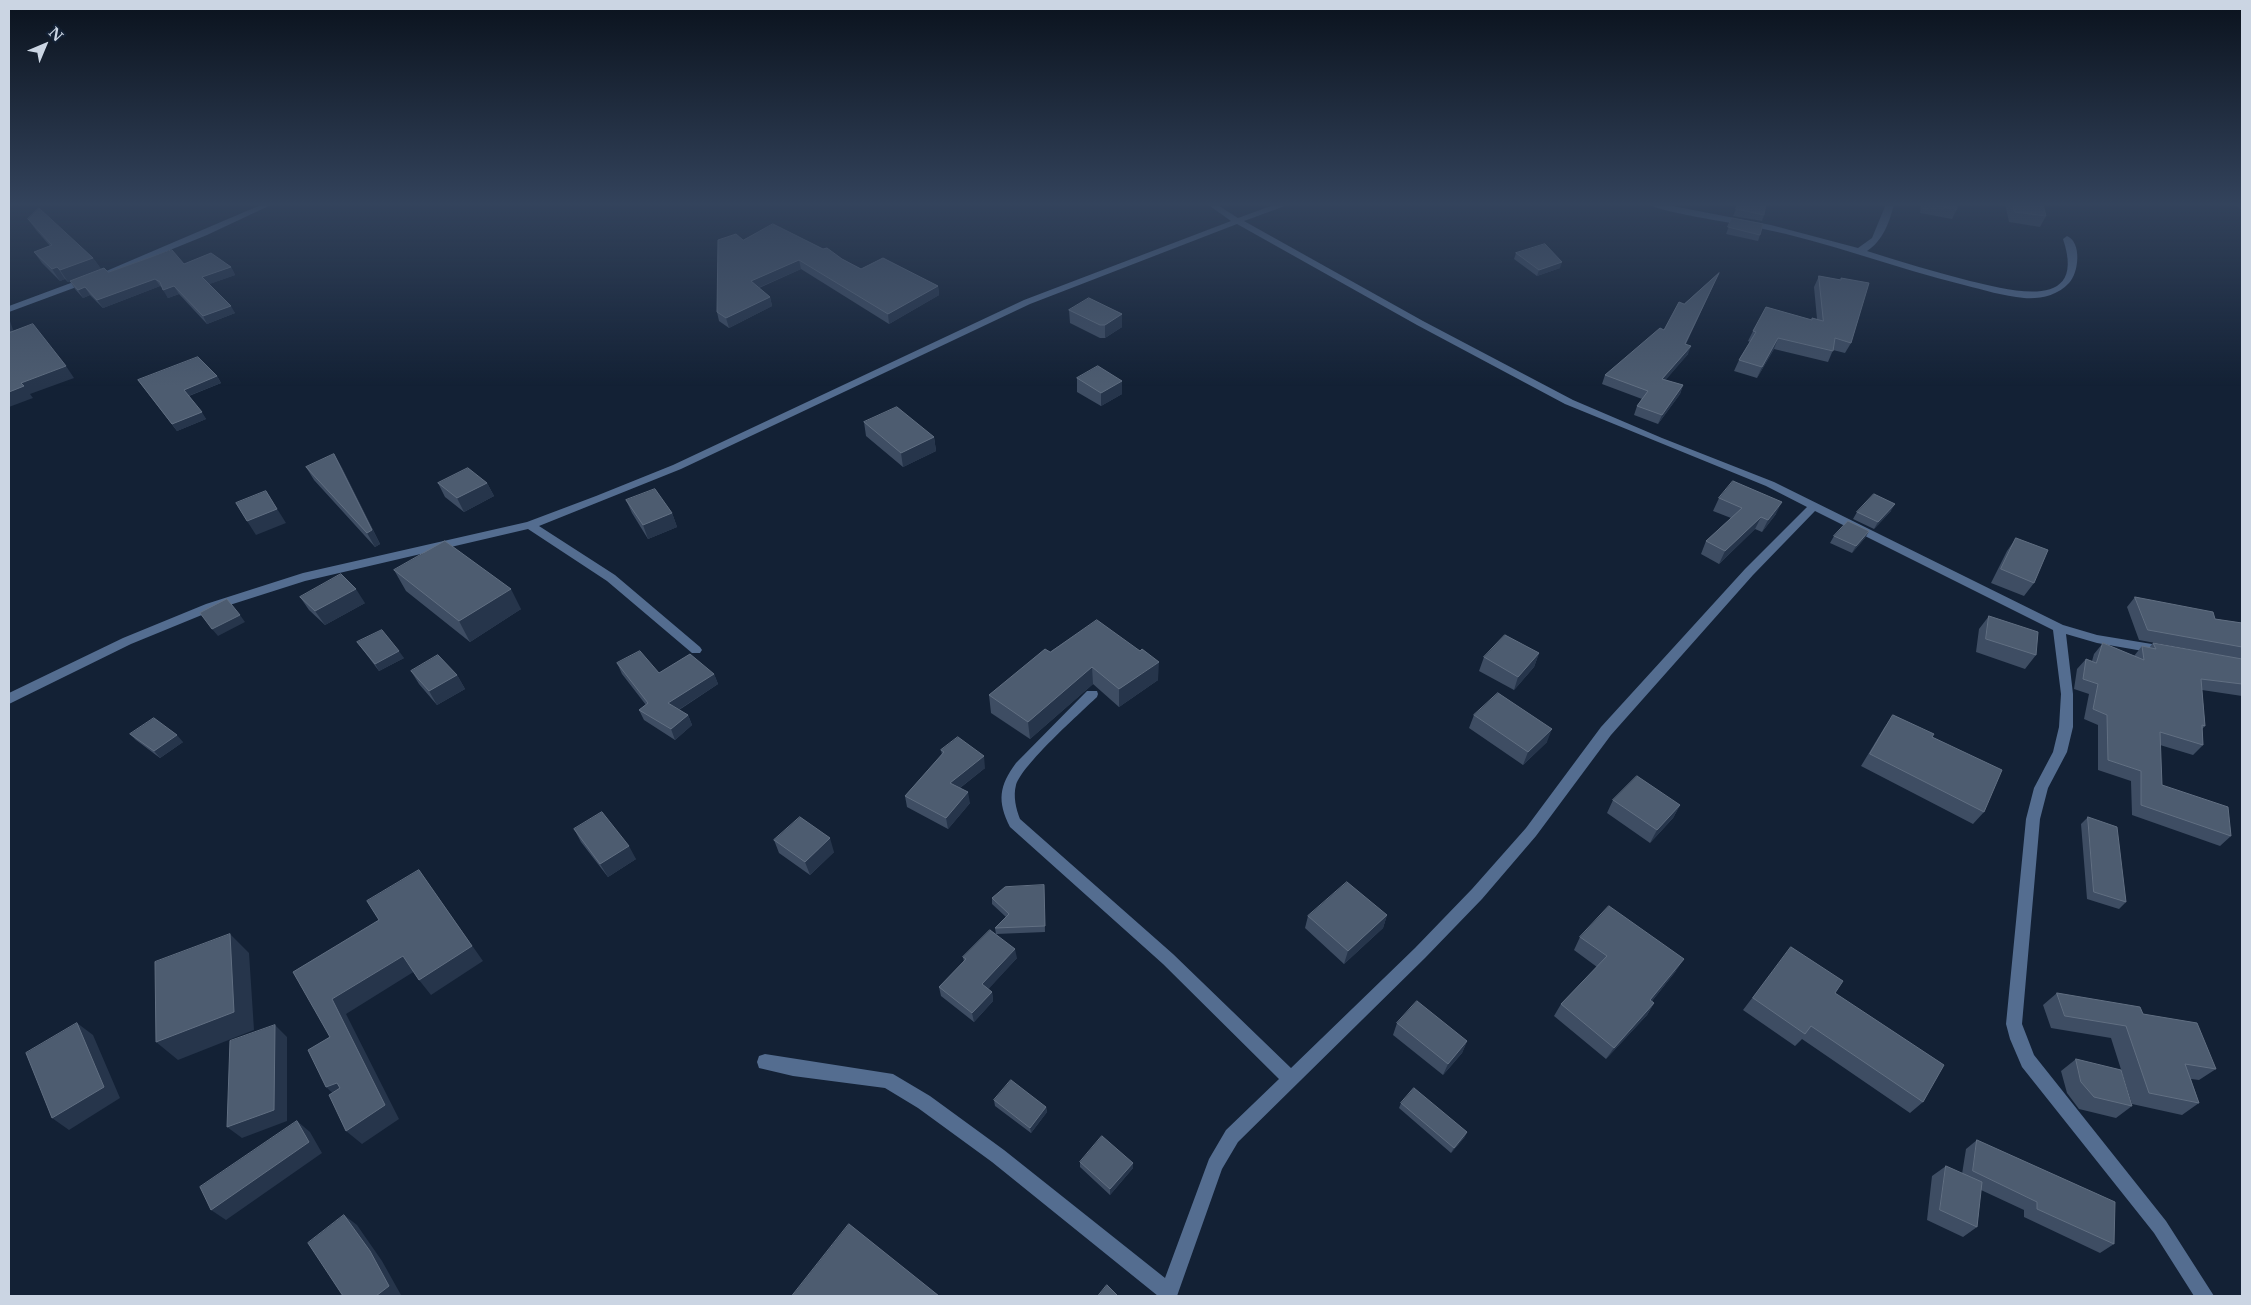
<!DOCTYPE html>
<html>
<head>
<meta charset="utf-8">
<style>
  body { margin:0 }
  #map { position:relative; width:2251px; height:1305px; overflow:hidden; background:#132135; font-family:"Libre Baskerville",serif }
  canvas { display:block }
  .frame { position:absolute; inset:0; border:10px solid #cbd5e3; pointer-events:none }
  .north { position:absolute; left:20px; top:20px; width:50px; height:50px; -webkit-text-stroke:4px #132135; paint-order:stroke; rotate:45deg; font-size:14px; font-weight:700; line-height:20px; text-align:center; color:#cbd5e3 }
  .north::after { content:''; display:block; margin:auto; width:18px; height:22px; background:#cbd5e3; clip-path:polygon(50% 0,100% 100%,50% 72%,0 100%) }
</style>
</head>
<body>
<div id="map">
<canvas width="2251" height="1305"></canvas>
<div class="frame"></div>
<div class="north">N</div>
</div>
<script>
const ctx = document.querySelector('canvas').getContext('2d');
ctx.lineJoin = 'round';
function fillPath(path, color) {
  ctx.fillStyle = color;
  ctx.fill(path, 'evenodd');
}
function strokePath(path, color, width, dash) {
  ctx.strokeStyle = color;
  ctx.lineWidth = width;
  ctx.lineCap = dash ? 'butt' : 'round';
  ctx.setLineDash(dash || []);
  ctx.stroke(path);
}
const minor = new Path2D(`
  M263 204H273L207 235 111 274 104 272Z
  M1207 204H1216L1238 218 1276 204H1286L1285 206 1244 221 1423 321 1573 400 1662 438 1774 482 2063 625 2097 635 2170 647 2172 650 2170 653 2166 655 2097 643 2066 634 2073 694V727L2067 752 2048 788 2040 819 2022 1024 2034 1055 2166 1221 2214 1296H2194L2154 1233 2022 1067 2010 1039 2006 1024 2026 819 2034 788 2053 752 2059 727 2061 694 2053 630 1815 511 1753 575 1611 735 1536 836 1482 899 1425 958 1238 1142 1222 1169 1177 1296H1158L992 1162 918 1108 885 1088 793 1076 759 1068 757 1062 759 1056 765 1054 893 1074 930 1096 1004 1150 1165 1278 1209 1159 1226 1130 1279 1079 1163 964 1010 827C997 801 999 786 1016 763L1087 691H1097L1098 694 1097 697C1078 715 1023 764 1016 785 1013 796 1016 809 1020 819L1173 954 1291 1068 1415 948 1472 889 1526 828 1601 727 1745 569 1807 507 1766 486 1565 404 1417 325 1237 224 1030 304 681 469 539 526 615 575 700 647 702 650 700 653H692L607 581 528 529 305 581 214 610 131 644 9 704V693L123 638 206 604 303 573 527 522 596 496 673 465 1024 300 1231 221Z
  M1648 204H1662L1771 225 1858 248 1872 238 1886 204H1894C1890 221 1883 241 1867 251 1901 262 1935 272 1970 281 2009 290 2088 313 2063 239L2067 236C2082 242 2079 273 2069 283 2057 296 2040 299 2024 298 2003 296 1984 290 1964 285 1895 268 1829 242 1759 228 1740 224 1658 212 1648 204Z
  M87 277 92 280 90 282 9 312V306Z`);
const wall = new Path2D(`
  M1738 204 1764 215 1762 221 1733 216Z
  M1921 204H1957V209L1952 219 1920 213Z
  M2005 204H2043L2046 216 2040 227 2009 222Z
  M2236 204H2242V211Z
  M1732 218 1760 235 1758 241 1726 234Z
  M28 219 93 258 101 269 68 282 65 279 60 281 42 263 34 252 50 246 36 230Z
  M743 240 842 259 861 269 938 286 939 295 889 324 801 269 759 288 770 297 772 306 729 328 719 321 717 312Z
  M1516 253 1560 268 1537 276 1514 259Z
  M184 264 231 267 235 275 209 284 235 313 207 324 179 294 168 298 163 288 160 286 103 308 90 295 83 298 75 289 70 281 108 272Z
  M1719 273 1686 344 1688 354 1665 380 1683 385 1680 394 1658 424 1634 415 1637 406 1642 399 1602 384 1605 375 1664 330 1684 304Z
  M1819 276 1841 280V278L1851 343 1845 353 1833 350 1828 362 1774 349 1757 378 1734 371 1739 360 1750 342 1748 341 1753 331 1817 319 1814 287Z
  M1069 310 1122 314V327L1105 338H1100L1070 323Z
  M217 376 221 383 189 396 206 419 177 431 138 380Z
  M1077 378 1122 394 1101 406 1077 392Z
  M864 422 934 437 936 451 903 467 866 436Z
  M334 454 342 468 380 544 375 547 314 480 306 467Z
  M438 483H487L494 496 464 512 445 497Z
  M1719 498 1776 514 1762 532 1755 529 1719 564 1701 554 1706 541 1731 518 1713 511Z
  M626 500 672 513 677 527 648 539 632 513Z
  M1891 511 1874 529 1853 519 1857 512Z
  M1869 531 1865 538 1852 553 1830 543 1834 536Z
  M2016 538 2034 583 2024 596 1991 583 2007 551Z
  M394 570 521 609 470 642 406 591Z
  M300 597 365 603 325 625 309 610Z
  M2135 597 2215 619 2242 623V659L2139 640 2127 607Z
  M1989 616 2036 655 2025 669 1976 652 1979 629Z
  M357 642 404 658 379 671Z
  M2103 643 2134 656 2142 646 2149 648 2153 643 2242 659V696L2202 690 2205 726 2202 729 2203 745 2193 755 2160 745 2162 785 2231 836 2220 846 2132 815 2131 781 2098 770V725L2084 719 2089 694 2074 689 2077 669 2086 659 2092 661 2094 654Z
  M1050 652 1158 680 1119 707 1093 684 1030 739 991 713 989 695Z
  M1539 653 1534 667 1514 690 1479 671 1484 657Z
  M617 663 659 673 714 674 718 684 679 710 688 715 692 725 675 740 644 720 639 710 646 705 622 674Z
  M411 671 457 675 465 689 437 705 419 684Z
  M1474 715 1547 742 1523 765 1469 728Z
  M1893 715 1932 737 1984 812 1973 824 1861 766 1884 728Z
  M130 734 183 742 160 758 136 740Z
  M941 750 985 768 960 788 970 803 948 829 907 807 905 796 942 755Z
  M1613 800 1680 805 1673 818 1650 843 1607 813Z
  M2088 817 2126 902 2119 909 2087 899 2081 824Z
  M574 829 636 859 608 877 581 842Z
  M774 840 834 852 810 875 779 853Z
  M1044 885 1045 932 996 934 995 928 1006 917 992 904V898Z
  M1387 915 1383 928 1344 964 1305 928 1308 916Z
  M1580 937 1676 971 1652 1001 1654 1003 1647 1015 1606 1059 1554 1016 1561 1004 1597 967 1574 950Z
  M1791 947 1835 993 1923 1102 1910 1113 1802 1039 1795 1046 1743 1010Z
  M963 957 1017 958 988 989 992 992 993 1001 974 1022 941 996 939 987 964 962Z
  M2057 993 2143 1014 2216 1069 2199 1080 2191 1079 2199 1103 2182 1115 2132 1104 2111 1038 2051 1028 2043 1005Z
  M1397 1023 1467 1041 1462 1053 1443 1075 1393 1035Z
  M2076 1059 2132 1106 2116 1118 2079 1109 2067 1093 2061 1071Z
  M994 1100 1046 1107 1047 1112 1031 1133 995 1106Z
  M1401 1103 1467 1132 1464 1138 1451 1153 1399 1108Z
  M1977 1140 2114 1244 2100 1253 2024 1217V1210L1981 1190 1977 1227 1963 1237 1927 1220 1932 1176 1946 1166 1962 1174 1966 1149Z
  M1080 1162 1133 1163V1168L1110 1195 1080 1167Z`);
const shadedWall = new Path2D(`
  M93 258 101 269 68 282 60 270Z
  M799 260 801 269 753 290 751 281Z
  M1562 262 1560 268 1537 276 1539 270Z
  M57 267 65 279 60 281 52 269Z
  M231 267 235 275 207 285 202 277Z
  M1719 273 1715 281 1682 352 1685 344Z
  M155 279 160 286 103 308 97 300Z
  M174 286 179 294 168 298 163 290Z
  M938 286 939 295 889 324 888 314Z
  M85 287 90 295 83 298 78 290Z
  M770 297 772 306 729 328 726 318Z
  M231 306 235 313 207 324 203 316Z
  M1122 314V327L1105 338V325Z
  M9 319 10 321 18 344 10 332 9 329Z
  M1778 338 1774 349 1757 378 1762 367Z
  M1691 346 1688 354 1659 388 1662 379Z
  M66 366 74 378 30 394 33 398 9 407V392L21 383Z
  M217 376 221 383 188 396 184 390Z
  M1122 381V394L1101 406V393Z
  M1683 385 1680 394 1658 424 1662 415Z
  M202 412 206 419 177 431 172 424Z
  M934 437 936 451 903 467 901 453Z
  M334 454 342 468 380 544 375 547 367 533Z
  M487 483 494 496 464 512 457 498Z
  M266 491 286 523 256 535 247 521Z
  M1782 502 1776 514 1762 532 1768 520Z
  M1895 504 1891 511 1874 529 1878 522Z
  M672 513 677 527 648 539 643 525Z
  M1761 517 1755 529 1719 564 1725 551Z
  M1869 531 1865 538 1852 553 1856 546Z
  M356 589 365 603 325 625 315 611Z
  M511 589 521 609 470 642 459 621Z
  M240 615 245 622 218 636 212 629Z
  M399 651 404 658 379 671 375 664Z
  M1539 653 1534 667 1514 690 1518 677Z
  M1159 662 1158 680 1119 707V689Z
  M1092 667 1093 684 1030 739 1028 722Z
  M714 674 718 684 672 714 668 703Z
  M457 675 465 689 437 705 429 691Z
  M688 715 692 725 675 740 671 729Z
  M1552 729 1547 742 1523 765 1528 752Z
  M177 735 183 742 160 758 154 751Z
  M984 756 985 768 952 794 950 783Z
  M968 792 970 803 948 829 946 818Z
  M1680 805 1673 818 1650 843 1657 830Z
  M830 838 834 852 810 875 805 862Z
  M629 846 636 859 608 877 600 864Z
  M419 870 483 961 431 995 419 980Z
  M1387 915 1383 928 1344 964 1348 951Z
  M230 934 249 953 254 1030 178 1060 156 1042Z
  M1015 949 1017 958 984 994 982 984Z
  M403 956 415 971 346 1014 399 1119 362 1144 346 1131 332 999Z
  M1684 959 1676 971 1643 1012 1650 1000Z
  M992 992 993 1001 974 1022 972 1013Z
  M1654 1003 1647 1015 1606 1059 1614 1048Z
  M77 1023 93 1035 120 1098 69 1130 52 1118Z
  M275 1025 287 1037V1121L242 1138 227 1127Z
  M1467 1041 1462 1053 1443 1075 1448 1064Z
  M337 1083 352 1097 341 1101 326 1087Z
  M1046 1107 1047 1112 1031 1133 1030 1128Z
  M297 1121 310 1132 322 1153 226 1220 211 1210Z
  M1467 1132 1464 1138 1451 1153 1454 1148Z
  M1133 1163V1168L1110 1195V1189Z
  M344 1215 357 1225 382 1261 401 1295 400 1296H376Z`);
const building = new Path2D(`
  M1738 204H1766L1764 215 1736 209Z
  M1927 204H1957V209Z
  M2013 204H2043L2046 216 2015 212Z
  M39 208 93 258 60 270 57 267 52 269 34 252 52 245 28 219Z
  M1732 218 1763 224 1760 235 1728 227Z
  M773 224 823 249 827 248 842 259 861 269 883 258 938 286 888 314 799 260 751 281 770 297 726 318 717 312 718 240 736 234 743 240Z
  M1545 244 1562 262 1539 270 1516 253Z
  M172 250 184 264 211 253 231 267 202 277 231 306 203 316 174 286 163 290 160 282 155 279 97 300 85 287 78 290 70 281 104 268 108 272Z
  M1719 273 1685 344 1691 346 1662 379 1683 385 1662 415 1637 406 1648 391 1605 375 1660 328 1664 330 1679 302 1684 304Z
  M1819 276 1841 280V278L1869 283 1851 343 1835 338 1833 351 1778 338 1762 367 1739 360 1756 332 1753 331 1766 307 1812 320V318L1823 321Z
  M1089 298 1122 314 1105 325H1100L1069 310Z
  M33 324 66 366 21 383 24 386 9 392V329L10 332Z
  M198 357 217 376 184 390 202 412 172 424 138 380Z
  M1098 366 1122 381 1101 393 1077 378Z
  M897 407 934 437 901 453 864 422Z
  M334 454 372 530 367 533 306 467Z
  M468 468 487 483 457 498 438 483Z
  M1733 481 1782 502 1768 520 1761 517 1725 551 1706 541 1742 508 1719 498Z
  M655 489 672 513 643 525 626 500Z
  M266 491 277 509 247 521 236 503Z
  M1874 494 1895 504 1878 522 1857 512Z
  M1848 521 1869 531 1856 546 1834 536Z
  M2016 538 2048 550 2034 583 2001 569Z
  M445 541 511 589 459 621 394 570Z
  M341 574 356 589 315 611 300 597Z
  M2135 597 2213 612 2215 619 2242 623V647L2148 630Z
  M227 599 240 615 212 629 200 613Z
  M1989 616 2038 632 2036 655 1986 639Z
  M1097 620 1140 651 1142 649 1159 662 1119 689 1092 667 1028 722 989 695 1045 649 1050 652Z
  M382 630 399 651 375 664 357 642Z
  M1505 635 1539 653 1518 677 1484 657Z
  M2103 643 2144 660 2142 646 2156 649 2153 643 2242 659V684L2201 679 2205 726 2202 725 2203 745 2160 732 2162 785 2228 807 2231 836 2141 805V771L2108 760 2107 715 2093 709 2098 684 2083 679 2086 659 2096 663Z
  M640 651 659 673 690 654 714 674 668 703 688 715 671 729 639 710 648 703 617 663Z
  M438 655 457 675 429 691 411 671Z
  M1498 693 1552 729 1528 752 1474 715Z
  M1893 715 1934 734 1932 737 2002 770 1984 812 1870 754Z
  M154 718 177 735 154 751 130 734Z
  M958 737 984 756 950 783 968 792 946 818 905 796 944 752 941 750Z
  M1637 776 1680 805 1657 830 1613 800Z
  M602 812 629 846 600 864 574 829Z
  M800 817 830 838 805 862 774 840Z
  M2088 817 2117 827 2126 902 2094 892Z
  M419 870 472 946 419 980 403 956 332 999 385 1105 346 1131 329 1095 340 1088 337 1083 326 1087 308 1050 330 1037 293 972 379 920 367 901Z
  M1347 882 1387 915 1348 951 1308 916Z
  M1044 885 1045 926 995 928 1009 914 992 898 1005 887Z
  M1609 906 1684 959 1650 1000 1654 1003 1614 1048 1561 1004 1607 956 1580 937Z
  M990 930 1015 949 982 984 992 992 972 1013 939 987 966 959 963 957Z
  M230 934 234 1012 156 1042 155 962Z
  M1791 947 1843 981 1835 993 1944 1065 1923 1102 1811 1026 1805 1034 1753 998Z
  M2057 993 2140 1007 2143 1014 2197 1023 2216 1069 2185 1064 2199 1103 2149 1093 2126 1026 2065 1016Z
  M1417 1001 1467 1041 1448 1064 1397 1023Z
  M77 1023 104 1087 52 1118 26 1053Z
  M275 1025 274 1110 227 1127 230 1041Z
  M2076 1059 2121 1070 2132 1106 2094 1097 2081 1082Z
  M1011 1080 1046 1107 1030 1128 994 1100Z
  M1414 1088 1467 1132 1454 1148 1401 1103Z
  M297 1121 309 1142 211 1210 200 1187Z
  M1102 1136 1133 1163 1110 1189 1080 1162Z
  M1977 1140 2115 1202 2114 1244 2037 1209V1202L1973 1171Z
  M1946 1166 1982 1182 1977 1227 1940 1210Z
  M344 1215 370 1251 389 1286 376 1296H343L308 1243Z
  M849 1224 939 1296H792Z
  M1107 1285 1118 1296H1098Z`);
fillPath(minor, '#546d90');
fillPath(wall, '#3e4d63');
fillPath(shadedWall, '#26354b');
fillPath(building, '#4d5c70');
strokePath(building, '#616f82', 1);
const sky = ctx.createLinearGradient(0, 0, 0, 386);
sky.addColorStop(0, '#0a121d');
sky.addColorStop(0.53, '#33435c');
sky.addColorStop(1, '#33435c00');
ctx.fillStyle = sky;
ctx.fillRect(0, 0, 2251, 386);
</script>
</body>
</html>
